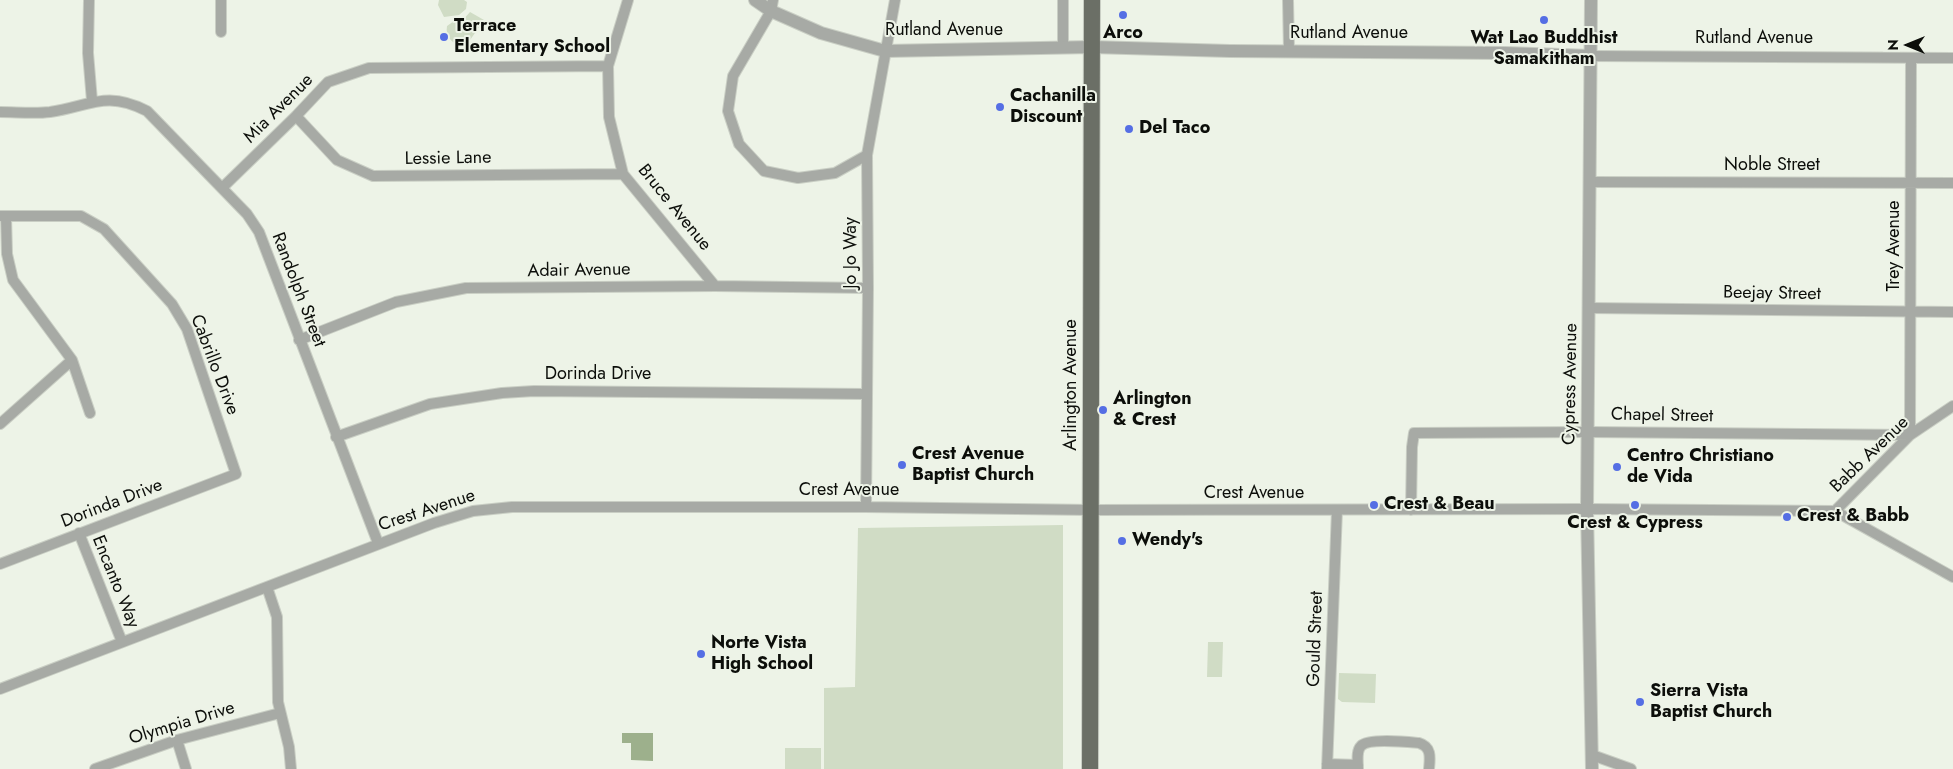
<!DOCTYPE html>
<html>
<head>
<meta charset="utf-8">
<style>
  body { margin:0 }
  #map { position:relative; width:1953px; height:769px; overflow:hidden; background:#edf3e7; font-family:Jost,sans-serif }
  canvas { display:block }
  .north { position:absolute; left:1883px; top:20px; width:50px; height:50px; -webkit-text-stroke:4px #edf3e7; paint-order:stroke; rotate:270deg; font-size:14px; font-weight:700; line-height:20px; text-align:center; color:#0c0e0a }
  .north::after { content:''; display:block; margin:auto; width:18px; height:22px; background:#0c0e0a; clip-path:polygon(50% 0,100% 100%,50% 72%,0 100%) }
</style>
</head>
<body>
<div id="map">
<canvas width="1953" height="769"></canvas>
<div class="north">N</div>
</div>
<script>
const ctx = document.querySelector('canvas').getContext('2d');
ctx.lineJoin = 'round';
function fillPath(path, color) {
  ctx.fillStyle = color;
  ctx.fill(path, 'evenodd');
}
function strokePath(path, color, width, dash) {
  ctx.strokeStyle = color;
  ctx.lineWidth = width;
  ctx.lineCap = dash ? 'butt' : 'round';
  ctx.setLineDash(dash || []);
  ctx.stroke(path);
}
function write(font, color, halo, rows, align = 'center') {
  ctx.font = font + ' Jost,sans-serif';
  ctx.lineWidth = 4;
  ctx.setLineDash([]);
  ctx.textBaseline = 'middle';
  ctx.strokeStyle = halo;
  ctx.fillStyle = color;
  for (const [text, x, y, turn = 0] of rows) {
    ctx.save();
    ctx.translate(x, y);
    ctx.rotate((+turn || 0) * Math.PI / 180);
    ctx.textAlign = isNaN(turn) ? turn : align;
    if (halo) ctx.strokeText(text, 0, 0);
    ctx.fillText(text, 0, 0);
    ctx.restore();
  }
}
const green = new Path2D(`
  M439 0H464L467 2 466 9 459 15 444 17 438 5Z
  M470 12 484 20 468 43 461 46C452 43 445 37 447 26L454 21H462Z
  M1063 525V769H824V688L855 687 858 528Z
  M1208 642H1223L1222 677H1207Z
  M1339 673 1376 674 1375 703 1342 702 1338 699Z
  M785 748H821V769H785Z`);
const water = new Path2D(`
  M622 733H653V761L631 760V743H622Z`);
const minor = new Path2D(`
  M89 0 88 53 92 101
  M628 0 608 66 609 117 623 174 715 286
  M773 0 771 11 733 76 728 111 739 144 764 171 798 178 835 173 867 155
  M1288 0 1289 51
  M221 32V0
  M1063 47V0
  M1591 56 1953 58
  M0 112C16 112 34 114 50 112 90 106 106 90 147 111L247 214 259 232 378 543
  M296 116 337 160 373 176 623 174
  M1591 182 1953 183
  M223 187 296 116 328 82 369 68 608 66
  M0 216H81L104 229 172 304 187 329 236 474 0 564
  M6 216 7 254 13 280 72 360 90 413
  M1590 308 1953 312
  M299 340 396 302 466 288 715 286 868 288
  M0 424 72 360
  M1910 435 1911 58
  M336 437 430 404 502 393 534 391 866 394
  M866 507 868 288 867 155 895 0
  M1411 510 1412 447 1414 433 1589 432 1910 435
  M1835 511 1910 435 1953 406
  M79 533 122 642
  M267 587 277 617 278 702 289 747 291 769
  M0 689 434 523 473 511 512 507H866L1092 510 1587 509 1835 511 1953 577
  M177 740 186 769
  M1592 755 1631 769
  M1327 764 1358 765
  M95 769 177 740 280 713
  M1327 769 1337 510
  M1358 769C1358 762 1356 751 1361 746 1368 738 1408 742 1419 743 1432 747 1430 758 1429 769`);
const tertiary = new Path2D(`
  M755 0 771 11 821 33 885 51 1092 47 1230 51 1505 53 1591 56
  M1591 0 1587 509 1592 769`);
const primary = new Path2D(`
  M1090 769 1092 0`);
const markers = [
  [1123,15,5,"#556ee4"],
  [1544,20,5,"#556ee4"],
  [444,37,5,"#556ee4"],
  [1000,107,5,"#556ee4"],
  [1129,129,5,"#556ee4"],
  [1103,410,5,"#556ee4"],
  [902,465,5,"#556ee4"],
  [1617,467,5,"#556ee4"],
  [1374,505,5,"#556ee4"],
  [1635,505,5,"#556ee4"],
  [1787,517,5,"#556ee4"],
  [1122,541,5,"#556ee4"],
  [701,654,5,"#556ee4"],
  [1640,702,5,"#556ee4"]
];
const poiNames = [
  ["Terrace",454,27],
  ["Elementary School",454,48],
  ["Arco",1123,34,"center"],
  ["Wat Lao Buddhist",1544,39,"center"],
  ["Samakitham",1544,60,"center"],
  ["Cachanilla",1010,97],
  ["Discount",1010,118],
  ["Del Taco",1139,129],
  ["Arlington",1113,400],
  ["& Crest",1113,421],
  ["Crest Avenue",912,455],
  ["Baptist Church",912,476],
  ["Centro Christiano",1627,457],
  ["de Vida",1627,478],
  ["Crest & Beau",1384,505],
  ["Crest & Babb",1797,517],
  ["Crest & Cypress",1635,524,"center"],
  ["Wendy's",1132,541],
  ["Norte Vista",711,644],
  ["High School",711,665],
  ["Sierra Vista",1650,692],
  ["Baptist Church",1650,713]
];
const streetNames = [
  ["Rutland Avenue",944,31],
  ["Rutland Avenue",1349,34],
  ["Rutland Avenue",1754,39],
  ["Mia Avenue",279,109,-45],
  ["Lessie Lane",448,159,-1],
  ["Noble Street",1772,166],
  ["Bruce Avenue",674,208,51],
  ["Trey Avenue",1895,246,-90],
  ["Jo Jo Way",852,253,-90],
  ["Adair Avenue",579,271,-1],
  ["Randolph Street",298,290,69],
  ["Beejay Street",1772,294,1],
  ["Cabrillo Drive",214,365,69],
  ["Dorinda Drive",598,375],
  ["Cypress Avenue",1571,384,-89],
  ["Arlington Avenue",1072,385,-90],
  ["Chapel Street",1662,416,1],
  ["Babb Avenue",1870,455,-44],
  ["Crest Avenue",849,491],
  ["Crest Avenue",1254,494],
  ["Dorinda Drive",112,504,-21],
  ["Crest Avenue",427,511,-18],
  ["Encanto Way",115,582,68],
  ["Gould Street",1316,639,-88],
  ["Olympia Drive",182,724,-17]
];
fillPath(green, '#d0dcc5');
fillPath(water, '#9db08c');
strokePath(minor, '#c9cec4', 12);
strokePath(tertiary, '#c9cec4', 14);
strokePath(primary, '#c9cec4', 18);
strokePath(minor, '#a7aaa5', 10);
strokePath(tertiary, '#a7aaa5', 12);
strokePath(primary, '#6b6f66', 16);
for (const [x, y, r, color] of markers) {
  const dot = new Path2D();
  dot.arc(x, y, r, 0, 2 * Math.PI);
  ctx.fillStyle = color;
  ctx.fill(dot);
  strokePath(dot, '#edf3e7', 2);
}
write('bold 18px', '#0c0e0a', '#edf3e7', poiNames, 'left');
write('18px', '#0c0e0a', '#edf3e7', streetNames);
</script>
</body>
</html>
